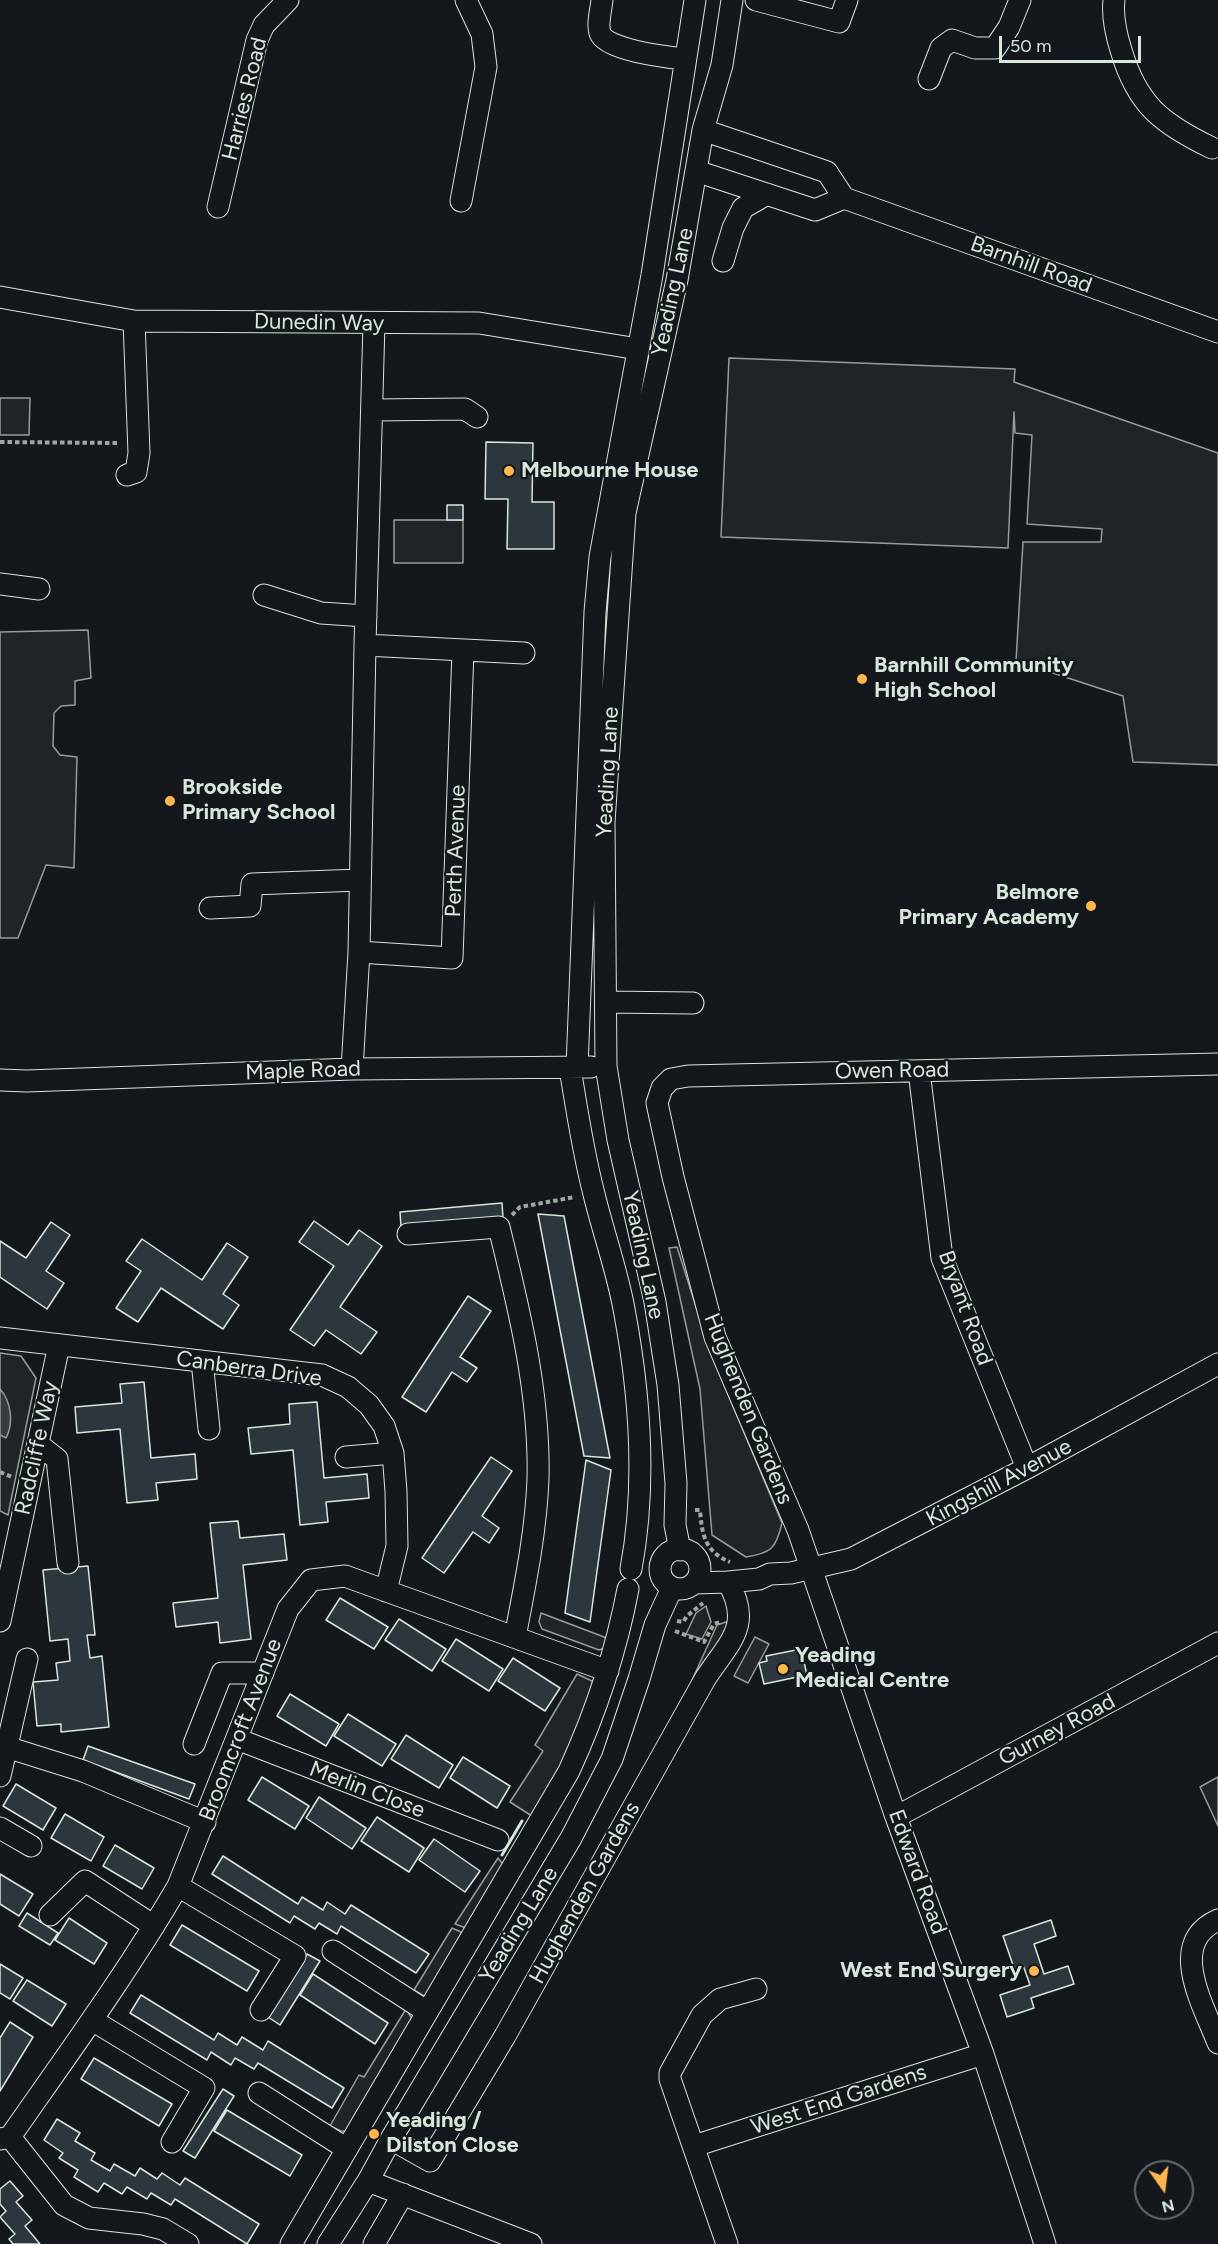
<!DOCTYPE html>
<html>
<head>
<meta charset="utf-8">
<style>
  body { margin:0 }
  #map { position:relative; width:1218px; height:2244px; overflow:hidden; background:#14181c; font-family:Figtree,sans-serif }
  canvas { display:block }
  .north { position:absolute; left:1134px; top:2160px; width:60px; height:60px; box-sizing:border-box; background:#14181c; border:2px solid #626a69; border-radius:50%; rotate:166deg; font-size:16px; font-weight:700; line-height:24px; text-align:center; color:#d8e6dc }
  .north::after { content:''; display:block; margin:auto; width:21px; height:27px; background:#ffb74d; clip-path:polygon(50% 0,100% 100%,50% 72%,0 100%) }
  .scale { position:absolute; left:999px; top:36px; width:142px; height:27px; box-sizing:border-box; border:3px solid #d8e6dc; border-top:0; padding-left:8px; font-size:18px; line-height:21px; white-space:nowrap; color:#d8e6dc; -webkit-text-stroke:4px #14181c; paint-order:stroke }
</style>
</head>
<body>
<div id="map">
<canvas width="1218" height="2244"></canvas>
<div class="north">N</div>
<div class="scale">50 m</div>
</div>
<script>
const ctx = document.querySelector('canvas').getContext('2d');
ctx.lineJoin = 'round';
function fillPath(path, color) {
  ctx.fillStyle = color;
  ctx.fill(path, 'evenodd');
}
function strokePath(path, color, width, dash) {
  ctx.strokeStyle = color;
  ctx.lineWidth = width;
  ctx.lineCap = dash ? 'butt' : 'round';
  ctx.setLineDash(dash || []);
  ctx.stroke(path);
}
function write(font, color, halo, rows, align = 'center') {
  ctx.font = font + ' Figtree,sans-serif';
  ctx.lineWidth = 4.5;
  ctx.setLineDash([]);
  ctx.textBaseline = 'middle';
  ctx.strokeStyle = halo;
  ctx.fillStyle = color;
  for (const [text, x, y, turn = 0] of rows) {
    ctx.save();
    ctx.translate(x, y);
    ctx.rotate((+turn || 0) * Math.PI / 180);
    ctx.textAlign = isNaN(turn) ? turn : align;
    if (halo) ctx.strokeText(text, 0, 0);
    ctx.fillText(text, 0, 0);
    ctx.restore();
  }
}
const green = new Path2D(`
  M729 358 1015 369 1014 382 1218 453V765L1133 762 1123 696 1016 661 1023 542H1101L1102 529 1027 524 1032 435 1015 433 1014 412 1008 548 721 537Z
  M0 398H30L29 435H0Z
  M394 520H463V563H394Z
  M88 630 91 678 75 681V705L61 706 54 713 53 746 60 755 77 757 74 868 46 865 18 938H0V632Z
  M677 1247 711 1354 782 1523C776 1549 771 1553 746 1557L712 1535 700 1389 669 1248Z
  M0 1353 21 1356 36 1378 8 1515 0 1511Z
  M706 1606 711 1622 702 1639 686 1634 696 1613Z
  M541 1613 612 1640 610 1646 599 1650 542 1629 539 1622Z
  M732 1620 683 1700 717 1625Z
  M577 1674 592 1681 595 1696 535 1818 510 1802 543 1751 535 1745Z
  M1218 1777V1826L1200 1787Z
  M498 1858 506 1868 469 1929 455 1924Z
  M452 1928 472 1937 430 1996H424L414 1990Z
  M406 2009 414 2022 349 2131H341L330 2126 359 2075 364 2077Z`);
const parking = new Path2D(`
  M755 1637 769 1644 748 1683 734 1676Z`);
const water = new Path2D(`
  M0 1389C11 1401 14 1423 6 1438L0 1435Z`);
const building = new Path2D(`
  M486 442 533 443 532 502H554V549H507L508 499H485Z
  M447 505H463V520H447Z
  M502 1203 503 1218 401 1227 400 1212Z
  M538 1214 564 1216 610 1458 584 1456Z
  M314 1221 348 1245 359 1230 382 1246 340 1307 377 1332 361 1354 326 1330 314 1346 290 1330 334 1266 299 1242Z
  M51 1222 70 1235 46 1271 64 1283 47 1309 0 1277V1241L26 1258Z
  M142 1239 202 1280 227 1243 248 1257 223 1294 239 1305 223 1329 161 1288 138 1322 116 1308 141 1271 126 1261Z
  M468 1296 491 1311 460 1357 477 1368 467 1382 452 1372 426 1412 402 1397Z
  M144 1382 151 1458 195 1454 197 1479 156 1483 158 1500 127 1503 120 1429 77 1433 75 1407 122 1403 120 1384Z
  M317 1402 324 1478 367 1474 369 1498 326 1502 328 1522 300 1525 293 1450 251 1454 248 1428 290 1424 289 1404Z
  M491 1457 512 1471 482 1516 499 1528 489 1543 473 1532 444 1573 422 1558Z
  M586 1460 611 1470 590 1622 565 1613Z
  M238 1521 240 1538 284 1534 287 1560 243 1565 251 1639 220 1643 218 1622 176 1627 173 1603 218 1598 210 1523Z
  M88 1566 95 1635H87L90 1658 102 1656 109 1727 61 1732V1724L37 1726 33 1682 58 1680 56 1663 70 1661 68 1639 50 1641 43 1570Z
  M340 1598 388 1627 374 1649 326 1620Z
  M399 1619 446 1649 432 1671 385 1640Z
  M456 1639 503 1669 489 1691 442 1661Z
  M801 1649 807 1675 764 1684 759 1663 767 1661 766 1656Z
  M513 1658 560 1688 545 1711 498 1681Z
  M290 1694 339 1724 326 1746 277 1716Z
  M348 1714 396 1744 382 1766 334 1736Z
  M406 1735 453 1765 439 1788 391 1759Z
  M88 1746 195 1784 189 1799 83 1760Z
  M463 1757 510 1786 497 1808 450 1778Z
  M262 1777 309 1806 295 1829 248 1800Z
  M16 1784 56 1808 43 1830 3 1806Z
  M319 1797 366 1828 352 1849 306 1818Z
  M65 1814 104 1837 91 1861 51 1838Z
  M377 1817 424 1848 409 1872 361 1841Z
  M434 1839 480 1871 465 1892 419 1860Z
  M115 1845 154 1868 142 1889 103 1866Z
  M223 1856 298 1904 302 1897 323 1910 327 1902 345 1914 351 1905 429 1954 416 1973 341 1926 337 1934 319 1923 315 1929 294 1916 290 1923 212 1874Z
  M0 1874 33 1894 19 1916 0 1904Z
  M27 1913 58 1933 50 1945 19 1926Z
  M69 1918 107 1943 94 1964 55 1940Z
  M1051 1920 1056 1936 1034 1944 1044 1974 1068 1966 1074 1984 1031 1998 1034 2008 1007 2017 1000 1995 1030 1985 1023 1965 1014 1968 1003 1936Z
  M182 1925 259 1971 247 1991 170 1945Z
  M307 1954 320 1961 280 2025 268 2017Z
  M0 1964 23 1978 10 1999 0 1993Z
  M313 1974 388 2023 375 2044 300 1995Z
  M27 1980 66 2004 52 2026 13 2001Z
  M141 1995 214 2040 218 2033 237 2045 242 2037 263 2050 268 2041 344 2088 332 2108 258 2063 254 2069 235 2058 231 2065 211 2052 207 2060 130 2013Z
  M10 2022 33 2037 0 2091V2038Z
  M94 2058 172 2104 159 2126 81 2079Z
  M223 2089 234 2096 195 2158 183 2151Z
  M227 2110 302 2155 290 2176 214 2131Z
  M57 2119 80 2133 75 2141 95 2153 91 2160 110 2171 114 2164 135 2176 140 2168 157 2179 162 2173 180 2185 185 2178 259 2224 247 2244 175 2199 171 2205 151 2193 147 2199 127 2187 122 2194 104 2183 98 2192 74 2177 78 2170 59 2158 63 2153 44 2140Z
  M10 2181 23 2196 16 2202 32 2220 25 2226 40 2244H13L9 2239 15 2234 0 2217 6 2211 0 2204V2189Z`);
const path = new Path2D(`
  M0 442 119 443
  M512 1215 520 1207 575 1197
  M0 1472 12 1477
  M695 1510H700C702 1535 705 1552 730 1562
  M677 1621 683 1622 687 1616 703 1603
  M675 1631 704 1642 714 1624 720 1622`);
const minor = new Path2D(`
  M602 0C601 10 597 24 600 33 605 50 667 57 684 59
  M756 0 839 22 847 0
  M1114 0C1112 17 1116 34 1121 50 1137 105 1162 124 1212 148
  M929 79 941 48 952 40 975 48H995L1009 27 1020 0
  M696 171 815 210 844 198 827 172 703 130
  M844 198 1218 332
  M461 201 486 67 482 34 466 0
  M218 207 257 40 264 25 288 0
  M723 261 733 228 743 208 767 194
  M0 297 134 321 479 323 638 349
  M372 410 465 409 477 417
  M127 475 136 472 139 453 134 321
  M0 584 39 589
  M264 595 321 613 366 616
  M365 645 524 653
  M210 908 250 906 252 884 360 880
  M359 952 452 958 463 650
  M606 1002 693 1003
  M577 1067 595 612 600 557 652 275 695 0
  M570 1068C577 1111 583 1152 594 1194 603 1232 617 1270 624 1309 640 1394 647 1483 631 1569
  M352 1069 359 952 365 645 374 323
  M919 1071 942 1258 1027 1468
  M0 1080 27 1081 352 1069 591 1067
  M408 1234 499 1227C519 1309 540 1393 538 1479 536 1532 525 1585 515 1637
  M0 1338 322 1375 348 1387 369 1405 384 1426 393 1453 396 1491 397 1546 386 1591
  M202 1361 209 1429
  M38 1444 57 1459 68 1563
  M346 1457 393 1453
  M660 1569a20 20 0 1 1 40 0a20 20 0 1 1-40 0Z
  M680 1550 675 1525 676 1483 668 1385 655 1302 618 1140 606 1066 604 822 625 513 677 280 703 130 722 65 732 0
  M694 1583 728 1582 759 1579 770 1574 791 1573 851 1559 1027 1468 1218 1364
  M0 1621 59 1345
  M237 1739 498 1840
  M194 1744 222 1673H263
  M0 1745 83 1771 205 1822
  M0 1776 27 1659
  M896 1817 1218 1643
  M0 1828 31 1846
  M178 1886 295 1956 261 2010
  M50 1915 85 1881 154 1926
  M1218 1920C1166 1943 1204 2006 1218 2043
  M333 1951 426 2011
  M92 2020 204 2088 172 2142
  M259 2093 347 2149
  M10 2137 64 2205 89 2218 143 2224 163 2229 188 2244
  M0 2139 10 2137C68 2054 127 1973 178 1886L288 1609 311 1580 345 1576 608 1671
  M391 2139 430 2161 505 2036 705 1679C729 1642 753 1626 728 1582
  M694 2146 983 2054
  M368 2181 531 2244
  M291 2244 569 1771C596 1712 616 1652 628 1589
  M328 2244 368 2181 391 2139 571 1838 612 1759 639 1679 655 1625 672 1588
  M374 2244 403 2194
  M727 2244 670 2079V2073L702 2015 720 1999 756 1989
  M1045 2244 983 2054 896 1817 798 1530 715 1337 673 1177 657 1103 662 1088 671 1079 688 1076 1218 1064`);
const wall = new Path2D(`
  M502 1855 522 1821`);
const markers = [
  [509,471,6,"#ffb74d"],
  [862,679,6,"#ffb74d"],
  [170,801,6,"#ffb74d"],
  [1091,906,6,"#ffb74d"],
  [783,1669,6,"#ffb74d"],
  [1034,1971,6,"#ffb74d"],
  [374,2134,6,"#ffb74d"]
];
const streetNames = [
  ["Harries Road",245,99,-76],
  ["Barnhill Road",1031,265,20],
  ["Yeading Lane",673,292,-78],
  ["Dunedin Way",319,323,1],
  ["Yeading Lane",608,772,-87],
  ["Perth Avenue",456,851,-88],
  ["Maple Road",303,1071,-2],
  ["Owen Road",892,1071,-1],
  ["Yeading Lane",643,1255,78],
  ["Bryant Road",965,1308,70],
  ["Canberra Drive",249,1369,8],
  ["Hughenden Gardens",748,1409,68],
  ["Radcliffe Way",37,1448,-78],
  ["Kingshill Avenue",999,1483,-28],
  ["Broomcroft Avenue",241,1730,-69],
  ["Gurney Road",1057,1730,-28],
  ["Merlin Close",367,1790,21],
  ["Edward Road",917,1872,70],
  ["Hughenden Gardens",585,1893,-61],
  ["Yeading Lane",519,1925,-59],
  ["West End Gardens",839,2100,-18]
];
const poiNames = [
  ["Melbourne House",521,471],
  ["Barnhill Community",874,666],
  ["High School",874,691],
  ["Brookside",182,788],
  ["Primary School",182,813],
  ["Belmore",1079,893,"right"],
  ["Primary Academy",1079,918,"right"],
  ["Yeading",795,1656],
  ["Medical Centre",795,1681],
  ["West End Surgery",1022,1971,"right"],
  ["Yeading /",386,2121],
  ["Dilston Close",386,2146]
];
fillPath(green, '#202428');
strokePath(green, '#939e99', 1.5);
fillPath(parking, '#24282b');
strokePath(parking, '#939e99', 1.5);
fillPath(water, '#363b3e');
strokePath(water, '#939e99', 1.5);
fillPath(building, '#2c363c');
strokePath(building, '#d8e6dc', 1.5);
strokePath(minor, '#d8e6dc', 23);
strokePath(path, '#9da8a2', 4, [4.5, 3]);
strokePath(minor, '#14181c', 21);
strokePath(wall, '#d8e6dc', 3);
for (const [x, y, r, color] of markers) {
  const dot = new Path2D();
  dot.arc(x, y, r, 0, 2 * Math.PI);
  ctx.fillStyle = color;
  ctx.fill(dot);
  strokePath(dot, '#14181c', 2);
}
write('22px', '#d8e6dc', '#14181c', streetNames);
write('bold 22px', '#d8e6dc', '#14181c', poiNames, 'left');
</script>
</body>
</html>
